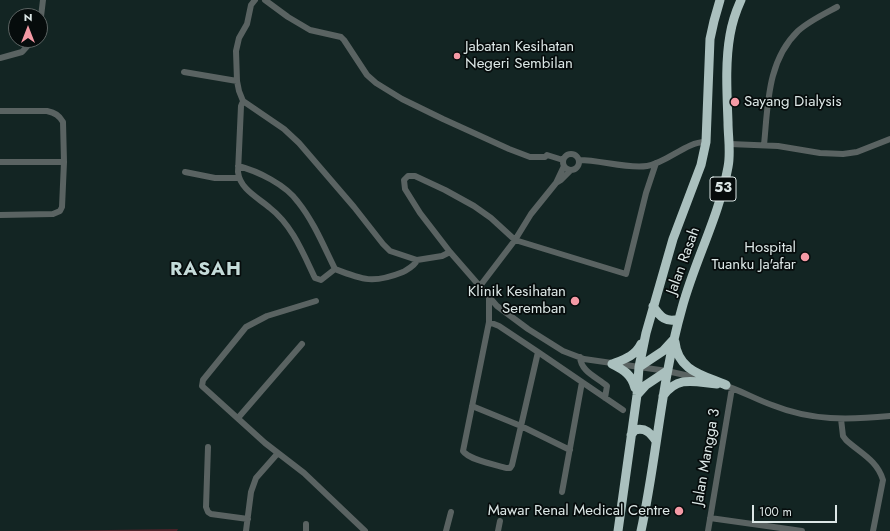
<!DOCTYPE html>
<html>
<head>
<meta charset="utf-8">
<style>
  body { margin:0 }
  #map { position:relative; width:890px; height:531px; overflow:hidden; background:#132523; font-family:Jost,sans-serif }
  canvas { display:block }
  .north { position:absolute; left:8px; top:8px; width:40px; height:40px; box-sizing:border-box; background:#060c0c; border:1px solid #5c6463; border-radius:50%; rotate:0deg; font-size:11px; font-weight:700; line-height:16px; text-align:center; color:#dce7e6 }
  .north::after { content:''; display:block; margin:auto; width:14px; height:18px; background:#f49aa5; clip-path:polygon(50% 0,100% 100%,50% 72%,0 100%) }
  .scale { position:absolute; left:752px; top:505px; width:85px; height:18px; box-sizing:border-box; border:2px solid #dce7e6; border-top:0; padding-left:5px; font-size:12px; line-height:14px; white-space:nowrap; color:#dce7e6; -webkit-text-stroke:3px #060c0c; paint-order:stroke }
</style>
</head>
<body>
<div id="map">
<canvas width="890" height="531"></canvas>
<div class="north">N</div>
<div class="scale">100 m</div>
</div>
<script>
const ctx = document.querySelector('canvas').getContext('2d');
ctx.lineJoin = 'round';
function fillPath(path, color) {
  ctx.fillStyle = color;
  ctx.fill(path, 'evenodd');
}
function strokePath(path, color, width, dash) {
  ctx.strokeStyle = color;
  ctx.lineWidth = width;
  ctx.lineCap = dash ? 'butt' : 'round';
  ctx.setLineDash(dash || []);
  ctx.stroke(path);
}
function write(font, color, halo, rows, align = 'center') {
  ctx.font = font + ' Jost,sans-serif';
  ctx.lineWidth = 3.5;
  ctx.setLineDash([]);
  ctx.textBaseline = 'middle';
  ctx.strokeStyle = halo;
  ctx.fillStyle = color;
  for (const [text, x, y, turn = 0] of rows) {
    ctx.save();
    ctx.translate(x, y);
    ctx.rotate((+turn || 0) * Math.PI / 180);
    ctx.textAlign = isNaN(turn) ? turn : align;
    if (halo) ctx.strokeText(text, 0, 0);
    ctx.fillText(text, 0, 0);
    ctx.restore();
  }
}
const green = new Path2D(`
  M178 529 177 531H37Z`);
const minor = new Path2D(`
  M255 0 251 5 247 24 239 38 236 51 237 81 239 91 243 101 284 129 299 143 354 207 383 244 390 251 417 260 442 256 450 252
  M265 0 288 17 310 30 341 37 344 40 367 75 376 83 402 99 443 119 509 149 530 157H545L547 155 563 160
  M40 25 43 0
  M0 58 22 52 33 40
  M184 72 237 81
  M243 101 241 106 238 172C240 189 257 197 270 208 292 225 303 253 315 278L321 280 335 269
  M0 111H47C55 113 59 115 63 122L64 162 62 207 60 211 53 214 0 215
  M730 144 778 146 820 153 843 154 857 152 890 139
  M764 145C768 105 767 61 798 31 809 21 824 14 837 7
  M563 162a8 8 0 1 1 16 0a8 8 0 1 1-16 0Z
  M579 160C601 160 626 169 647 166 667 163 687 141 706 142
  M0 162H64
  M656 163 646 193 626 274 515 240 491 218 474 206 445 190 415 176H408L404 180 405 189 420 213 450 252 497 306 528 329 563 351 584 359 667 371 703 379
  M238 166C258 171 286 185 298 202 314 222 324 247 335 269 363 280 373 284 403 272 408 269 415 266 417 260
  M185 172 215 178H239
  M556 183 561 180 570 171
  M480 286 515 240 531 214 556 183 564 166
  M489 297V322L463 451C469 460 496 465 506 468H510L512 465 521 426 570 450
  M316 301 267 316 246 327 203 380 202 386 265 443 304 473 365 531
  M538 352 623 410
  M580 357C581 372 597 377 607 386L605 398
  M723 385C740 390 755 399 772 405 812 421 848 420 890 416
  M472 406 521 426 538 352 499 326 489 322
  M238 418 302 344
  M841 419 843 436 846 440C860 453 877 460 883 480L873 531
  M208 447 206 507 208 512 211 514 248 519
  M562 492 582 382
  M710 518 802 531
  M306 524V531
  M246 531 251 492 256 478 278 453
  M446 531 451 512
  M498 531 500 521
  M708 531 732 388`);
const highway = new Path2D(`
  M653 306C660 317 666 323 679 319
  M675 342C678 371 703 375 726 385
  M612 364C625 359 635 356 641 344
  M612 364C624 370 632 375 635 388
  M639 367 663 351 674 339
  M637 395 646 385 667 371
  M663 396C678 375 695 382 717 384
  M631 435 635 430C645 427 651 433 656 441
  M618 531 637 395 639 367 646 333 673 239 701 165 706 142 710 39 714 21 720 0
  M641 531C657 457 661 382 682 308 695 260 719 217 728 167 731 152 728 137 728 122 727 94 725 63 730 35 732 23 736 11 741 0`);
const markers = [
  [457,56,4,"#f49aa5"],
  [735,102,5,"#f49aa5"],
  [805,257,5,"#f49aa5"],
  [575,301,5,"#f49aa5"],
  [679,511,5,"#f49aa5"]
];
const shields = [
  [723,189,26]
];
const shieldNames = [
  ["53",723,189]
];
const poiNames = [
  ["Jabatan Kesihatan",465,47,"left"],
  ["Negeri Sembilan",465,64,"left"],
  ["Sayang Dialysis",744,102,"left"],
  ["Hospital",796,248],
  ["Tuanku Ja'afar",796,265],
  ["Klinik Kesihatan",566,292],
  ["Seremban",566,309],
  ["Mawar Renal Medical Centre",670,511]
];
const streetNames = [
  ["Jalan Rasah",684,261,-70],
  ["Jalan Mangga 3",707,457,-80]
];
const districtNames = [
  ["RASAH",206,270]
];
fillPath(green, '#4c2229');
strokePath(minor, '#5a6362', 6);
strokePath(highway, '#aac0be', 9);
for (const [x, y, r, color] of markers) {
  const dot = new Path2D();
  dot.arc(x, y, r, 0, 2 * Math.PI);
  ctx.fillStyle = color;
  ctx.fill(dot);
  strokePath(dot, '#060c0c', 1.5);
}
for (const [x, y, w] of shields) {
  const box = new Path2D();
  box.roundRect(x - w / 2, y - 12, w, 24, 3);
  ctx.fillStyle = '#060c0c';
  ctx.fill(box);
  strokePath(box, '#dce7e6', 1);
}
write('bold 14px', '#dce7e6', null, shieldNames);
write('15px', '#dce7e6', '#060c0c', poiNames, 'right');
write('15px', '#dce7e6', '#060c0c', streetNames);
ctx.letterSpacing = '1px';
write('bold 19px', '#c5dbd9', '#060c0c', districtNames);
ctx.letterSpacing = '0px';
</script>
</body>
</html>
